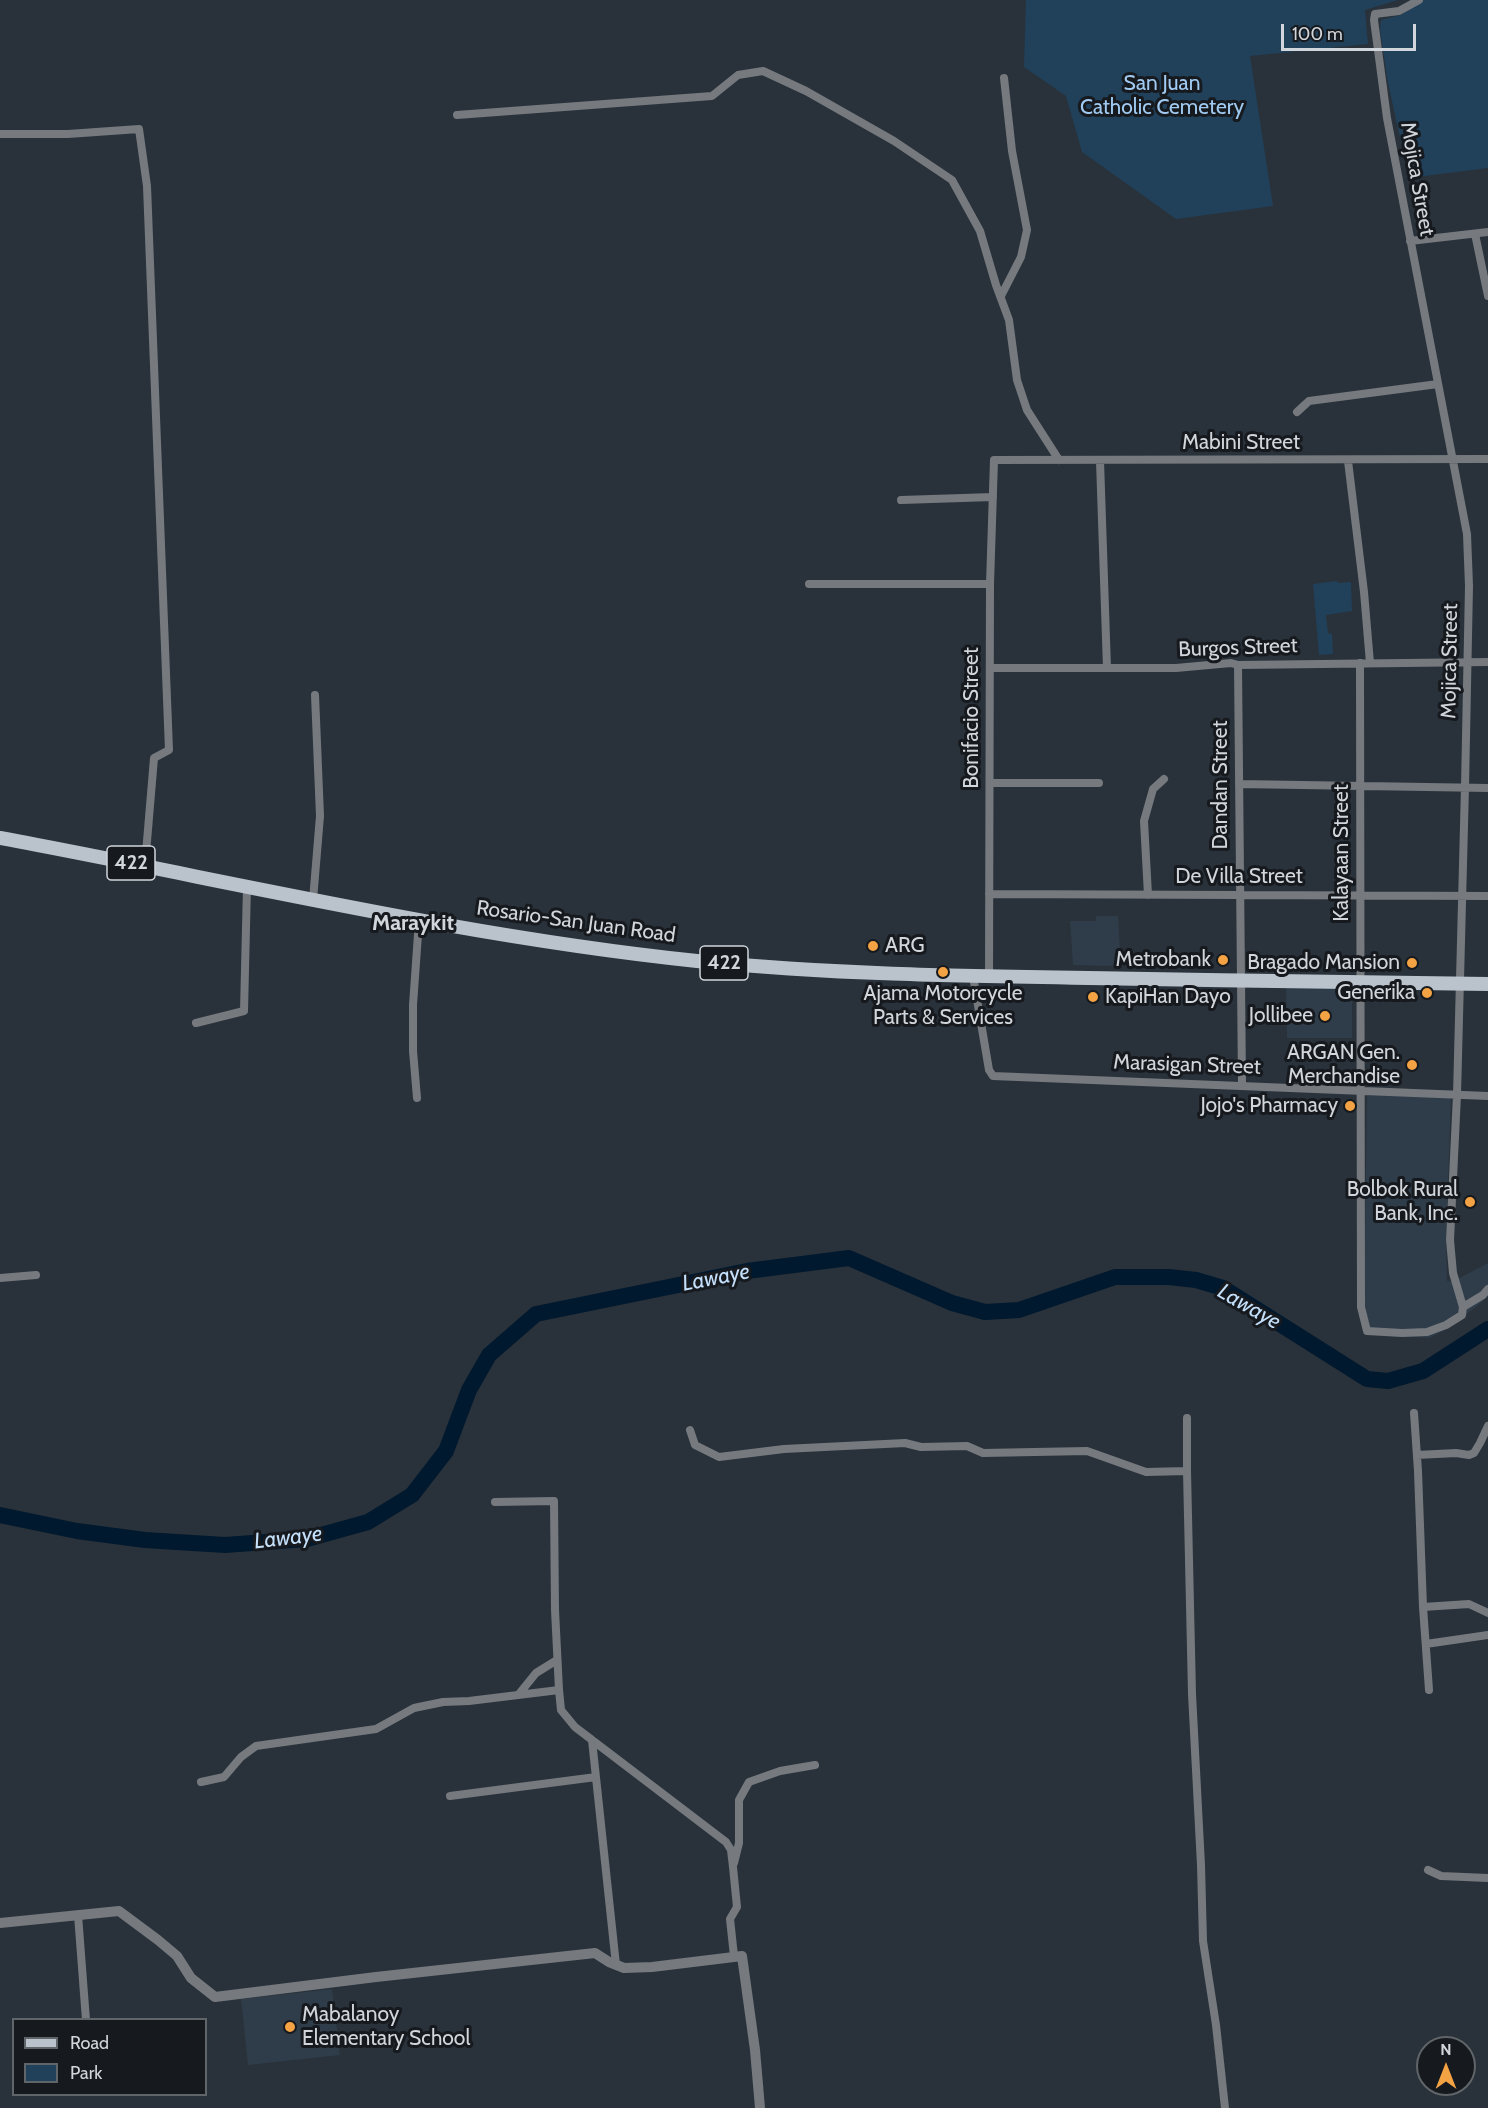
<!DOCTYPE html>
<html>
<head>
<meta charset="utf-8">
<style>
  body { margin:0 }
  #map { position:relative; width:1488px; height:2108px; overflow:hidden; background:#29323a; font-family:Cabin,sans-serif }
  canvas { display:block }
  .legend { position:absolute; left:12px; top:2018px; width:195px; height:78px; box-sizing:border-box; background:#16191d; border:2px solid #606569; margin:0; padding:8px 10px; list-style:none; font-size:18px; color:#d0d6db }
  .legend li { display:flex; align-items:center; gap:12px; height:30px }
  .legend b { width:30px; border:2px solid #606569 }
  .north { position:absolute; left:1416px; top:2036px; width:60px; height:60px; box-sizing:border-box; background:#16191d; border:2px solid #606569; border-radius:50%; rotate:0deg; font-size:16px; font-weight:700; line-height:24px; text-align:center; color:#d0d6db }
  .north::after { content:''; display:block; margin:auto; width:21px; height:27px; background:#f4a344; clip-path:polygon(50% 0,100% 100%,50% 72%,0 100%) }
  .scale { position:absolute; left:1281px; top:24px; width:135px; height:27px; box-sizing:border-box; border:3px solid #d0d6db; border-top:0; padding-left:8px; font-size:18px; line-height:21px; white-space:nowrap; color:#d0d6db; -webkit-text-stroke:4px #16191d; paint-order:stroke }
</style>
</head>
<body>
<div id="map">
<canvas width="1488" height="2108"></canvas>
<ul class="legend">
<li><b style="height:8px;background:#bac3cc"></b>Road</li>
<li><b style="height:16px;background:#21405a"></b>Park</li>
</ul>
<div class="north">N</div>
<div class="scale">100 m</div>
</div>
<script>
const ctx = document.querySelector('canvas').getContext('2d');
ctx.lineJoin = 'round';
function fillPath(path, color) {
  ctx.fillStyle = color;
  ctx.fill(path, 'evenodd');
}
function strokePath(path, color, width, dash) {
  ctx.strokeStyle = color;
  ctx.lineWidth = width;
  ctx.lineCap = dash ? 'butt' : 'round';
  ctx.setLineDash(dash || []);
  ctx.stroke(path);
}
function write(font, color, halo, rows, align = 'center') {
  ctx.font = font + ' Cabin,sans-serif';
  ctx.lineWidth = 6;
  ctx.setLineDash([]);
  ctx.textBaseline = 'middle';
  ctx.strokeStyle = halo;
  ctx.fillStyle = color;
  for (const [text, x, y, turn = 0] of rows) {
    ctx.save();
    ctx.translate(x, y);
    ctx.rotate((+turn || 0) * Math.PI / 180);
    ctx.textAlign = isNaN(turn) ? turn : align;
    if (halo) ctx.strokeText(text, 0, 0);
    ctx.fillText(text, 0, 0);
    ctx.restore();
  }
}
const built = new Path2D(`
  M1096 916H1118L1121 966 1073 965 1070 921H1096Z
  M1286 988H1352V1038H1287Z
  M1367 1094 1451 1098 1446 1240 1447 1281 1452 1282 1488 1263V1295L1482 1302 1450 1327 1429 1338 1371 1334 1364 1300Z
  M332 1989 340 2055 248 2065 241 1999Z`);
const green = new Path2D(`
  M1026 0H1398L1365 10 1368 44 1250 56 1273 206 1176 219 1082 152 1066 96 1024 67Z
  M1422 0H1488V168L1409 178 1388 83 1380 30 1381 20 1401 15Z
  M1337 581 1338 583 1351 582 1352 611 1326 615 1328 633 1332 634 1333 654 1319 655 1313 584Z`);
const river = new Path2D(`
  M0 1515 77 1531 145 1540 225 1545 307 1539 368 1522 412 1495 446 1451 469 1390 489 1355 536 1314 747 1271 849 1258 952 1303 985 1312 1019 1310 1115 1277H1169L1196 1280 1223 1288 1367 1379 1388 1381 1423 1371 1488 1329`);
const minor = new Path2D(`
  M457 115 712 96 738 75 763 71 806 91 894 141 952 180 980 231 996 285 1009 320 1017 380 1027 410 1059 460
  M0 134H68L139 129 147 186 169 750 154 758 145 865
  M1475 234 1488 296
  M1410 241 1488 232
  M1001 296 1021 257 1027 230 1012 151 1004 78
  M1297 412 1309 401 1438 384
  M1100 461 1107 668
  M1348 461 1364 592 1370 663
  M901 500 993 497
  M809 584H990
  M1360 663 1361 1307 1367 1331 1402 1333 1427 1332 1446 1325 1462 1315 1463 1307 1453 1273 1450 1240 1457 1095 1465 787 1469 586 1467 534 1387 118 1374 20 1375 14 1399 11 1419 0
  M1238 665 1242 1085
  M990 668H1176L1231 663 1238 665 1488 662
  M990 783H1099
  M1239 784 1488 788
  M989 894 1488 896
  M1148 895 1144 821 1153 789 1164 779
  M313 900 320 816 315 695
  M973 976 989 1070 993 1076 1488 1096
  M989 976 990 584 994 460 1488 459
  M196 1023 244 1011 247 886
  M417 1098 413 1051V1005L419 920
  M0 1278 36 1275
  M1463 1307 1483 1295 1488 1289
  M1414 1413 1418 1471 1423 1607 1429 1690
  M1187 1418V1471L1192 1694 1201 1865 1203 1941 1216 2025 1225 2108
  M690 1430 695 1445 719 1457 784 1449 905 1443 921 1447 967 1446 983 1453 1087 1451 1146 1472 1187 1471
  M1417 1455 1456 1453 1469 1455 1474 1453 1480 1443 1488 1426
  M495 1502 554 1501 555 1610 559 1690 561 1710 575 1727 726 1842 731 1850 733 1867 737 1907 730 1919 734 1956
  M1423 1607 1469 1604 1488 1613
  M1426 1644 1488 1635
  M519 1694 536 1673 557 1660
  M592 1740 616 1965
  M201 1782 224 1777 241 1757 256 1746 376 1729 414 1708 443 1702 469 1701 559 1690
  M450 1796 596 1777
  M734 1863 739 1843V1800L749 1782 780 1771 815 1765
  M1428 1870 1441 1876 1488 1878
  M78 1915 86 2020`);
const tertiary = new Path2D(`
  M0 1923 119 1911 158 1940 177 1956 191 1978 215 1997 376 1977 595 1953 609 1962 624 1968 652 1967 742 1956 755 2050 760 2108`);
const primary = new Path2D(`
  M0 838C231 881 464 937 697 961 827 974 958 976 1089 978 1222 980 1355 983 1488 984`);
const markers = [
  [873,946,6,"#f4a344"],
  [1223,960,6,"#f4a344"],
  [1412,963,6,"#f4a344"],
  [943,972,6,"#f4a344"],
  [1427,993,6,"#f4a344"],
  [1093,997,6,"#f4a344"],
  [1325,1016,6,"#f4a344"],
  [1412,1065,6,"#f4a344"],
  [1350,1106,6,"#f4a344"],
  [1470,1202,6,"#f4a344"],
  [290,2027,6,"#f4a344"]
];
const shields = [
  [131,863,48],
  [724,963,48]
];
const shieldNames = [
  ["422",131,863],
  ["422",724,963]
];
const parkNames = [
  ["San Juan",1162,84],
  ["Catholic Cemetery",1162,108]
];
const streetNames = [
  ["Mojica Street",1417,179,80],
  ["Mabini Street",1241,443],
  ["Burgos Street",1238,648,-2],
  ["Mojica Street",1450,661,-89],
  ["Bonifacio Street",972,718,-90],
  ["Dandan Street",1221,785,-90],
  ["Kalayaan Street",1342,853,-90],
  ["De Villa Street",1239,877],
  ["Rosario-San Juan Road",576,922,8],
  ["Marasigan Street",1187,1065,2]
];
const poiNames = [
  ["ARG",885,946,"left"],
  ["Metrobank",1211,960],
  ["Bragado Mansion",1400,963],
  ["Generika",1415,993],
  ["Ajama Motorcycle",943,994,"center"],
  ["Parts & Services",943,1018,"center"],
  ["KapiHan Dayo",1105,997,"left"],
  ["Jollibee",1313,1016],
  ["ARGAN Gen.",1400,1053],
  ["Merchandise",1400,1077],
  ["Jojo's Pharmacy",1338,1106],
  ["Bolbok Rural",1458,1190],
  ["Bank, Inc.",1458,1214],
  ["Mabalanoy",302,2015,"left"],
  ["Elementary School",302,2039,"left"]
];
const neighbourhoodNames = [
  ["Maraykit",413,924]
];
const waterNames = [
  ["Lawaye",716,1278,-11],
  ["Lawaye",1249,1307,30],
  ["Lawaye",288,1538,-7]
];
fillPath(built, '#2f3c49');
fillPath(green, '#21405a');
strokePath(river, '#01192f', 16);
strokePath(minor, '#767a7f', 8);
strokePath(tertiary, '#767a7f', 10);
strokePath(primary, '#bac3cc', 14);
for (const [x, y, r, color] of markers) {
  const dot = new Path2D();
  dot.arc(x, y, r, 0, 2 * Math.PI);
  ctx.fillStyle = color;
  ctx.fill(dot);
  strokePath(dot, '#16191d', 2);
}
for (const [x, y, w] of shields) {
  const box = new Path2D();
  box.roundRect(x - w / 2, y - 17, w, 34, 4.5);
  ctx.fillStyle = '#16191d';
  ctx.fill(box);
  strokePath(box, '#d0d6db', 1.5);
}
write('bold 20px', '#d0d6db', null, shieldNames);
write('21px', '#a0caf1', '#16191d', parkNames);
write('21px', '#d0d6db', '#16191d', streetNames);
write('21px', '#d0d6db', '#16191d', poiNames, 'right');
write('bold 22px', '#d0d6db', '#16191d', neighbourhoodNames);
write('italic 22px', '#c3dffa', '#16191d', waterNames);
</script>
</body>
</html>
